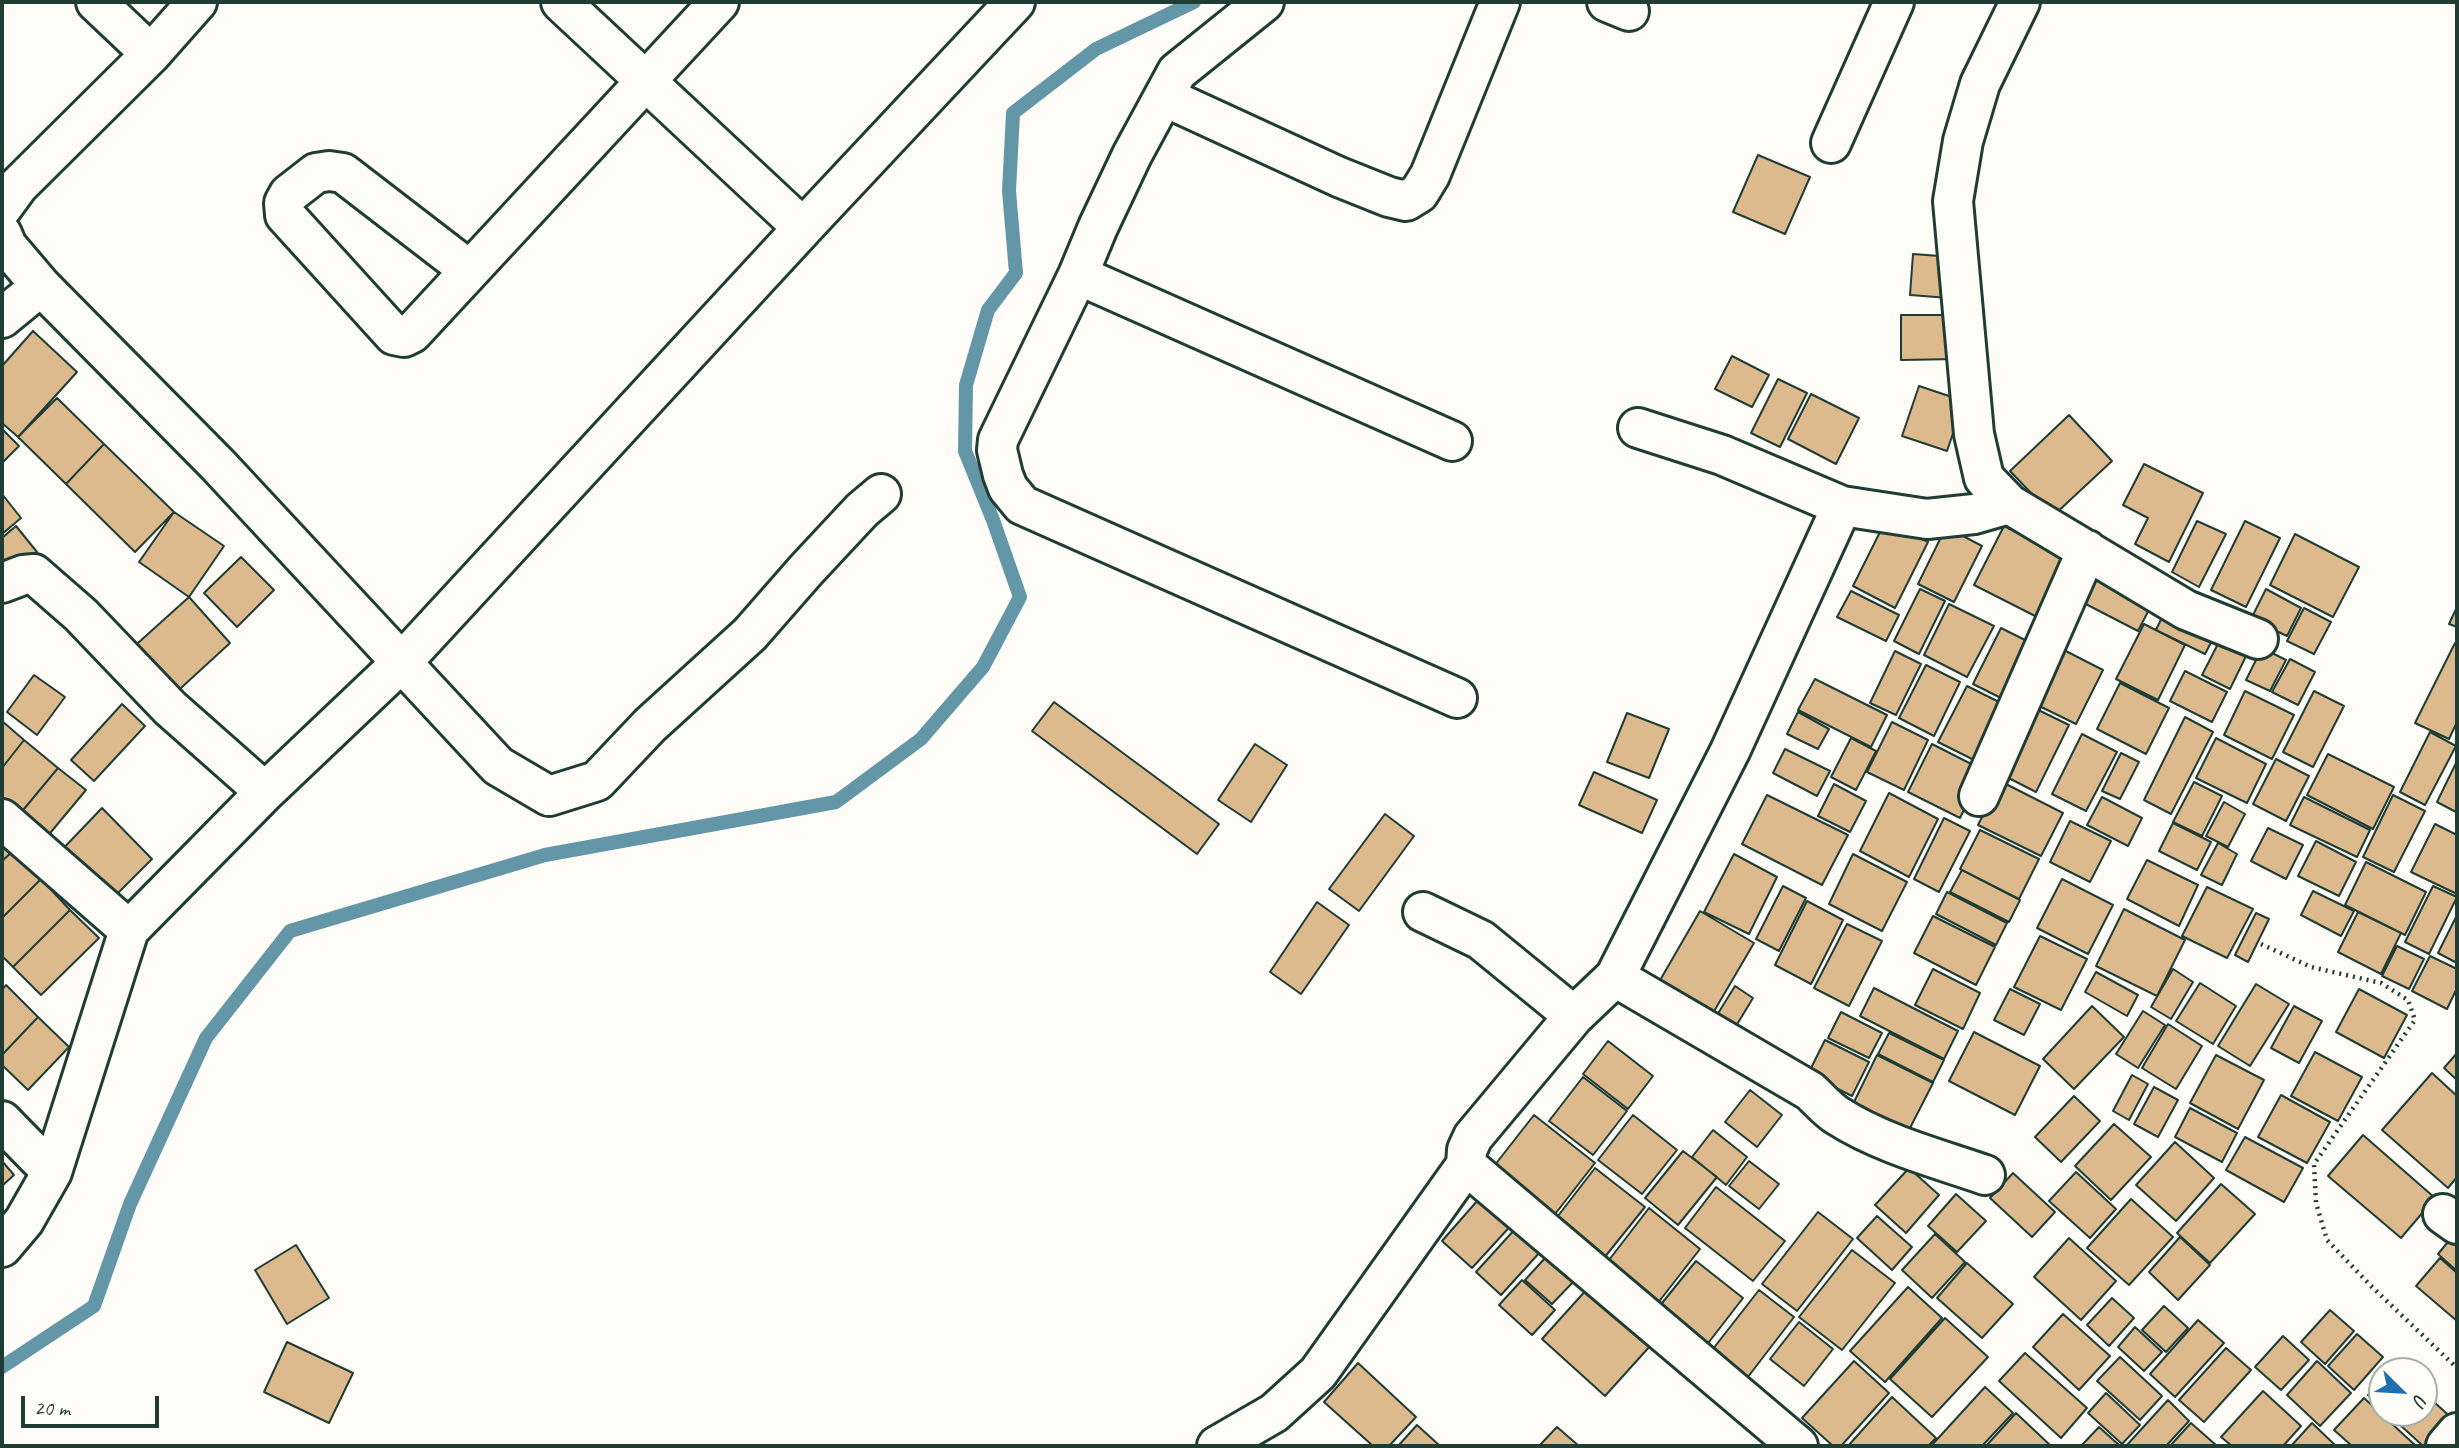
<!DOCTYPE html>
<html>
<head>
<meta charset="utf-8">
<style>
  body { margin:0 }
  #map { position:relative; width:2459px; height:1448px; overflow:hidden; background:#fdfcf7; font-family:Caveat,sans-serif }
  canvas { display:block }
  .frame { position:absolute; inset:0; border:4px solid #1f3d34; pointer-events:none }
  .north { position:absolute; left:2368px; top:1357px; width:70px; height:70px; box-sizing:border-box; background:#fdfcf7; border:2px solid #a4b0a9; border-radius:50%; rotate:114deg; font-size:19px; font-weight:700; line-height:28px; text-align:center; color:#1f3d34 }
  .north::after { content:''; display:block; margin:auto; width:24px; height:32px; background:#1f6fb2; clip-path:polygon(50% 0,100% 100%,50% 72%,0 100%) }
  .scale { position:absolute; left:21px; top:1396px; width:138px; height:32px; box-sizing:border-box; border:4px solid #1f3d34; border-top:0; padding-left:9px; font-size:21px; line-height:24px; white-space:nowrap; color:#1f3d34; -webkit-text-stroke:5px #fdfcf7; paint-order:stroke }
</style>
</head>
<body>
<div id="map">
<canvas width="2459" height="1448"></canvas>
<div class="frame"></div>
<div class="north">U</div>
<div class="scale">20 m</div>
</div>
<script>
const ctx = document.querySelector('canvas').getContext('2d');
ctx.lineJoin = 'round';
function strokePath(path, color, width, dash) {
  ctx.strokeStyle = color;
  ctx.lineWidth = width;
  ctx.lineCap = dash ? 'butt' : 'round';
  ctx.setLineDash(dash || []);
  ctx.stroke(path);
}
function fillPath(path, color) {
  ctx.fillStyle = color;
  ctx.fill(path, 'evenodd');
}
const stream = new Path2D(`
  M2 1367 94 1306 130 1204 206 1038 290 931 545 855 836 802 921 739 983 667 1020 597 993 520 965 451 966 385 988 310 1016 273 1009 191 1013 113 1096 49 1194 2`);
const building = new Path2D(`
  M1758 155 1810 177 1785 234 1733 212Z
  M1913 254 1953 257 1949 298 1910 295Z
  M1901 315H1958V359L1901 360Z
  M33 331 77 372 18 437 2 423V366Z
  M1732 356 1769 375 1752 407 1715 389Z
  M1778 379 1807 393 1780 447 1751 433Z
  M1919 386 1964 401 1947 451 1902 436Z
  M1811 394 1859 418 1836 464 1788 439Z
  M57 398 104 444 66 484 18 437Z
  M2069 415 2112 461 2053 516 2010 471Z
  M2 429 19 446 2 463Z
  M104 444 174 512 135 552 66 484Z
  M2144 464 2203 493 2169 562 2135 544 2148 518 2123 505Z
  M2 494 21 518 2 534Z
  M174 512 224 546 189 597 139 562Z
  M1886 520 1928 542 1895 608 1853 586Z
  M2197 521 2226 534 2199 587 2172 572Z
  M2245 521 2280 538 2246 607 2211 590Z
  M16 526 37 552 2 581V538Z
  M2004 526 2075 562 2045 621 1974 585Z
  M1946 527 1982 546 1954 602 1918 584Z
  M2295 534 2359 567 2333 617 2270 585Z
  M241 557 274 590 237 627 204 593Z
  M2094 564 2156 596 2138 631 2076 599Z
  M1920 589 1945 601 1919 654 1894 641Z
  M2266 589 2301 608 2287 636 2251 619Z
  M1851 591 1899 615 1886 641 1837 617Z
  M189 597 230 643 169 699 128 652Z
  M1949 604 1994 626 1967 677 1924 655Z
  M2457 607V627L2449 624Z
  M2304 608 2331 622 2314 654 2287 641Z
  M2165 611 2215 635 2205 654 2156 630Z
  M2144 624 2185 645 2158 700 2116 679Z
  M2001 628 2039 647 2011 703 1973 684Z
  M2221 638 2248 652 2230 689 2202 675Z
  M2455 643 2457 644V722L2449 739 2415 723Z
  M2054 645 2103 670 2076 724 2027 700Z
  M2262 648 2286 660 2270 691 2246 680Z
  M1895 651 1921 664 1896 715 1870 703Z
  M2290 659 2315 672 2298 705 2272 692Z
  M1926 665 1960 682 1934 736 1899 718Z
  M2185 671 2227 692 2212 722 2170 701Z
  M34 675 65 697 37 735 7 712Z
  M1815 679 1887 715 1871 747 1798 710Z
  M2120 683 2169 708 2146 754 2097 729Z
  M1967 686 2011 708 1982 764 1938 742Z
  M2245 691 2294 715 2272 759 2224 735Z
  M2314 691 2344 706 2313 767 2283 752Z
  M1054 702 1219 824 1197 854 1032 731Z
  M122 704 145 726 94 781 71 760Z
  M2026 704 2069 725 2036 792 1993 770Z
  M1798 712 1829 729 1818 749 1787 734Z
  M1627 713 1669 729 1649 778 1607 762Z
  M2185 717 2213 732 2171 814 2144 800Z
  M2 721 24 740 2 768Z
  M1892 722 1928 740 1904 790 1867 772Z
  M2430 732 2456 746 2425 805 2400 792Z
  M2082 734 2117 752 2086 811 2052 794Z
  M1851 738 1876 751 1856 790 1831 777Z
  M2216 738 2266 764 2247 803 2196 778Z
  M24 740 58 768 14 821 2 811V768Z
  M1255 744 1287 765 1251 822 1218 800Z
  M1932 744 1983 770 1960 818 1908 792Z
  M1785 749 1830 771 1817 796 1773 773Z
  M2121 753 2139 762 2120 799 2102 791Z
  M2328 754 2394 787 2373 829 2307 795Z
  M2276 759 2309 776 2286 821 2253 804Z
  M2457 761V810L2456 812 2437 802Z
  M58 768 86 790 41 844 14 821Z
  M1594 772 1657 800 1642 833 1579 805Z
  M2000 781 2063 813 2041 856 1978 825Z
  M2194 782 2222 796 2202 836 2173 822Z
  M1834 784 1866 801 1850 832 1818 816Z
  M1889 793 1938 819 1909 877 1860 851Z
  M1767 795 1848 835 1822 885 1742 844Z
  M2393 795 2425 811 2394 872 2363 857Z
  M2102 797 2142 818 2128 846 2087 825Z
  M2304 797 2370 830 2357 857 2290 825Z
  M2224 802 2245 814 2228 847 2206 836Z
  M102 808 152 859 104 907 55 857Z
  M1385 814 1414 836 1359 911 1329 889Z
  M1944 818 1970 831 1939 892 1914 879Z
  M2070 821 2111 841 2090 882 2050 862Z
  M2173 823 2211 842 2197 870 2159 851Z
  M2435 824 2457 835V894L2411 872Z
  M2268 828 2303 845 2286 879 2251 861Z
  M1980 830 2039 859 2019 899 1960 869Z
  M2 840 13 851 2 861Z
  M2316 841 2356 862 2339 896 2298 876Z
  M2218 843 2237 854 2222 885 2201 875Z
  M13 851 41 879 2 918V861Z
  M1734 854 1777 877 1749 934 1704 912Z
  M1853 854 1907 882 1882 931 1829 904Z
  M2147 860 2198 885 2179 926 2127 899Z
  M2366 862 2426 892 2405 935 2345 905Z
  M1962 870 2020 900 2009 922 1950 892Z
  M41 879 70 910 13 967 2 956V918Z
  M2062 879 2113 905 2088 954 2037 928Z
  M1783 886 1806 898 1779 951 1756 939Z
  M2433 886 2457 897 2429 954 2405 942Z
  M2207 887 2253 909 2227 958 2182 936Z
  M2313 891 2354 911 2341 936 2301 915Z
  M1947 892 2007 923 1996 945 1936 914Z
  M1807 901 1843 920 1811 984 1775 965Z
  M1317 902 1349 925 1301 994 1270 972Z
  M2124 909 2185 940 2157 996 2096 966Z
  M70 910 99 938 41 995 13 967Z
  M1700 911 1754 943 1713 1013 1659 982Z
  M2358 912 2401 933 2381 974 2338 952Z
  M2256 913 2269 919 2248 962 2235 955Z
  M2457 915V963L2438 953Z
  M1933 916 1995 947 1976 985 1914 953Z
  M1847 924 1882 941 1849 1006 1814 988Z
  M2040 936 2087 959 2061 1010 2014 987Z
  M2397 946 2424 959 2409 989 2382 976Z
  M2430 956 2457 969V988L2447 1009 2412 991Z
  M1933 969 1980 993 1963 1029 1915 1005Z
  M2173 969 2193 982 2171 1019 2151 1007Z
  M2096 972 2138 995 2127 1016 2085 992Z
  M2200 983 2236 1006 2213 1044 2176 1021Z
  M2256 984 2289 1004 2250 1066 2218 1046Z
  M6 985 38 1017 2 1055V990Z
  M1735 986 1753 998 1736 1026 1717 1015Z
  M1874 988 1958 1031 1944 1059 1860 1016Z
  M2010 989 2040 1004 2024 1035 1994 1020Z
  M2359 989 2407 1015 2384 1058 2336 1032Z
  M2092 1006 2124 1037 2074 1089 2043 1059Z
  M2294 1006 2322 1021 2299 1063 2271 1048Z
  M2143 1011 2165 1025 2138 1068 2116 1054Z
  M1841 1012 1882 1033 1869 1058 1828 1038Z
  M38 1017 69 1047 28 1090 2 1065V1055Z
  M2168 1024 2202 1046 2176 1089 2142 1068Z
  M1974 1032 2040 1066 2015 1115 1949 1081Z
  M1889 1033 1944 1060 1933 1082 1878 1054Z
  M1825 1040 1869 1062 1852 1096 1808 1074Z
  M1608 1041 1653 1076 1628 1109 1583 1074Z
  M2315 1052 2362 1077 2338 1121 2291 1096Z
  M2457 1053V1080L2444 1068Z
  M1877 1055 1933 1083 1908 1132 1853 1104Z
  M2216 1055 2264 1080 2238 1129 2190 1103Z
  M2432 1073 2457 1096V1177L2448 1188 2382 1130Z
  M2132 1075 2148 1084 2129 1120 2113 1111Z
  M1583 1077 1627 1111 1593 1155 1549 1121Z
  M2154 1087 2178 1100 2158 1137 2134 1124Z
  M1750 1090 1782 1115 1757 1147 1725 1122Z
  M2281 1095 2330 1122 2307 1163 2258 1137Z
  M2074 1096 2100 1121 2061 1162 2035 1137Z
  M2190 1108 2237 1133 2222 1162 2175 1137Z
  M1534 1115 1595 1163 1548 1223 1487 1175Z
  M1633 1115 1677 1150 1642 1194 1598 1160Z
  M2114 1124 2151 1157 2111 1200 2075 1166Z
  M1713 1130 1747 1157 1726 1185 1692 1157Z
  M2363 1135 2435 1198 2401 1238 2328 1176Z
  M2245 1137 2303 1168 2284 1202 2226 1170Z
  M2175 1142 2214 1178 2176 1221 2136 1185Z
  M1683 1151 1717 1177 1678 1225 1645 1198Z
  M2 1161 14 1175 2 1186Z
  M1749 1161 1779 1184 1759 1209 1729 1186Z
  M1595 1168 1645 1207 1600 1263 1551 1225Z
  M1909 1168 1939 1195 1906 1233 1875 1205Z
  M2076 1172 2116 1209 2090 1238 2049 1201Z
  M2013 1173 2055 1212 2032 1237 1990 1198Z
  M2221 1184 2255 1214 2210 1263 2177 1233Z
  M1716 1187 1785 1241 1753 1281 1685 1228Z
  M1485 1192 1516 1220 1472 1268 1442 1241Z
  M1956 1194 1986 1221 1957 1252 1928 1226Z
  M2131 1199 2173 1237 2129 1285 2087 1248Z
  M1649 1208 1700 1249 1650 1313 1599 1273Z
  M1818 1212 1853 1239 1797 1311 1762 1284Z
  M1877 1216 1912 1247 1892 1270 1857 1238Z
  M1516 1228 1541 1251 1501 1295 1476 1272Z
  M2457 1231V1271L2438 1254Z
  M1935 1234 1965 1262 1932 1298 1902 1270Z
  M2180 1237 2210 1265 2178 1300 2149 1272Z
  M2069 1238 2116 1281 2081 1320 2034 1277Z
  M296 1245 329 1298 287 1324 255 1270Z
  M1852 1250 1895 1283 1842 1350 1799 1317Z
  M1547 1256 1575 1280 1552 1304 1525 1280Z
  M2440 1258 2457 1273V1321L2416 1286Z
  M1696 1261 1743 1298 1702 1351 1654 1313Z
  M1967 1263 2013 1304 1982 1338 1937 1298Z
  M1522 1280 1555 1310 1532 1335 1499 1305Z
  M1908 1287 1942 1318 1885 1382 1850 1351Z
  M1588 1288 1651 1345 1605 1396 1542 1339Z
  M1759 1290 1794 1317 1744 1382 1709 1354Z
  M2112 1298 2134 1318 2109 1346 2087 1325Z
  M2164 1306 2188 1328 2166 1352 2142 1330Z
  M2330 1310 2354 1331 2325 1364 2301 1342Z
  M2063 1314 2110 1356 2079 1390 2033 1347Z
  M1945 1318 1988 1357 1932 1417 1890 1379Z
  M2198 1320 2224 1343 2175 1397 2150 1374Z
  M1799 1322 1833 1349 1804 1386 1770 1359Z
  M2135 1327 2162 1352 2144 1371 2118 1347Z
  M2357 1334 2383 1357 2354 1390 2328 1366Z
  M2283 1336 2309 1360 2281 1390 2255 1367Z
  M287 1342 353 1373 329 1423 264 1392Z
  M2226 1348 2251 1370 2204 1422 2179 1400Z
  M2025 1353 2087 1408 2061 1438 1999 1381Z
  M2120 1357 2162 1396 2140 1420 2097 1381Z
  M1854 1361 1889 1393 1841 1446H1833L1802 1418Z
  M2317 1361 2351 1393 2320 1426 2287 1395Z
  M1358 1363 1416 1417 1389 1446H1373L1324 1402Z
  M2382 1380V1408L2368 1395Z
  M1985 1387 2013 1413 1982 1446H1931Z
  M2263 1391 2301 1426 2283 1446H2232L2221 1437Z
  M2106 1393 2140 1425 2122 1444 2088 1413Z
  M2424 1393 2454 1420 2431 1446H2423L2387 1413H2424Z
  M1892 1397 1936 1438 1928 1446H1848Z
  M2364 1398 2416 1446H2352L2334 1430Z
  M2168 1400 2189 1421 2166 1446H2126Z
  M2016 1413 2051 1446H1986Z
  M2191 1423 2217 1446H2170Z
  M2312 1423 2336 1446H2291Z
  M1417 1425 1440 1446H1398Z
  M1557 1427 1579 1446H1539Z
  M2099 1427 2120 1446H2081Z`);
const path = new Path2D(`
  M2261 944 2311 967 2381 983 2408 1000 2415 1020 2314 1164 2316 1203 2327 1240 2371 1286 2457 1368`);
const minor = new Path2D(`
  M96 2 151 54
  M561 2 803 228 1015 2
  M1264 2 1177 72 1132 155 1098 227 1078 275 998 440 997 450 1003 475 1008 488 1022 505 1457 698
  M1607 2 1629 11
  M2020 2 1980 84 1963 141 1953 201 1974 434 1984 478 2009 504 2186 610 2258 639
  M1165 97 1339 177 1389 197 1406 201 1419 193 1430 175 1500 2
  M1831 143 1894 2
  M2 208 18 186 151 54 197 2
  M2 234 7 246 41 286 218 465 498 766 549 796 597 781 650 725 750 634 806 570 862 510 881 494
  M469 270 343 173 329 171 316 173 289 194 284 203 285 215 394 335 404 337 412 333 719 2
  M1078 275 1452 441
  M2 318 41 286
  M1638 428 1722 455 1842 506 1927 519 1974 514 2009 504
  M2 583 23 575 34 574 81 615 170 708 265 792
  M1979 796 2087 550
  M2 819 129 930 265 792 403 661 803 228
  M1423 912 1481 940 1574 1016
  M1615 977 1810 1091C1819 1099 1828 1110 1838 1116 1882 1144 1936 1158 1985 1175
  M2 1121 52 1172
  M2443 1214 2457 1224
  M2 1247 24 1221 52 1172 129 930
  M1217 1446 1274 1413 1318 1373 1466 1165
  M1798 1446 1466 1165 1467 1150 1473 1137 1574 1016 1615 977 1730 751 1842 506
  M2446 1446 2457 1433`);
strokePath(stream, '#6396a7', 14);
fillPath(building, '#dcba8e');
strokePath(building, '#1f3d34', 2);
strokePath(minor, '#1f3d34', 44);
strokePath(path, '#1f3d34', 4.5, [2, 5]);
strokePath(minor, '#fdfcf7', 38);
</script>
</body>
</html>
